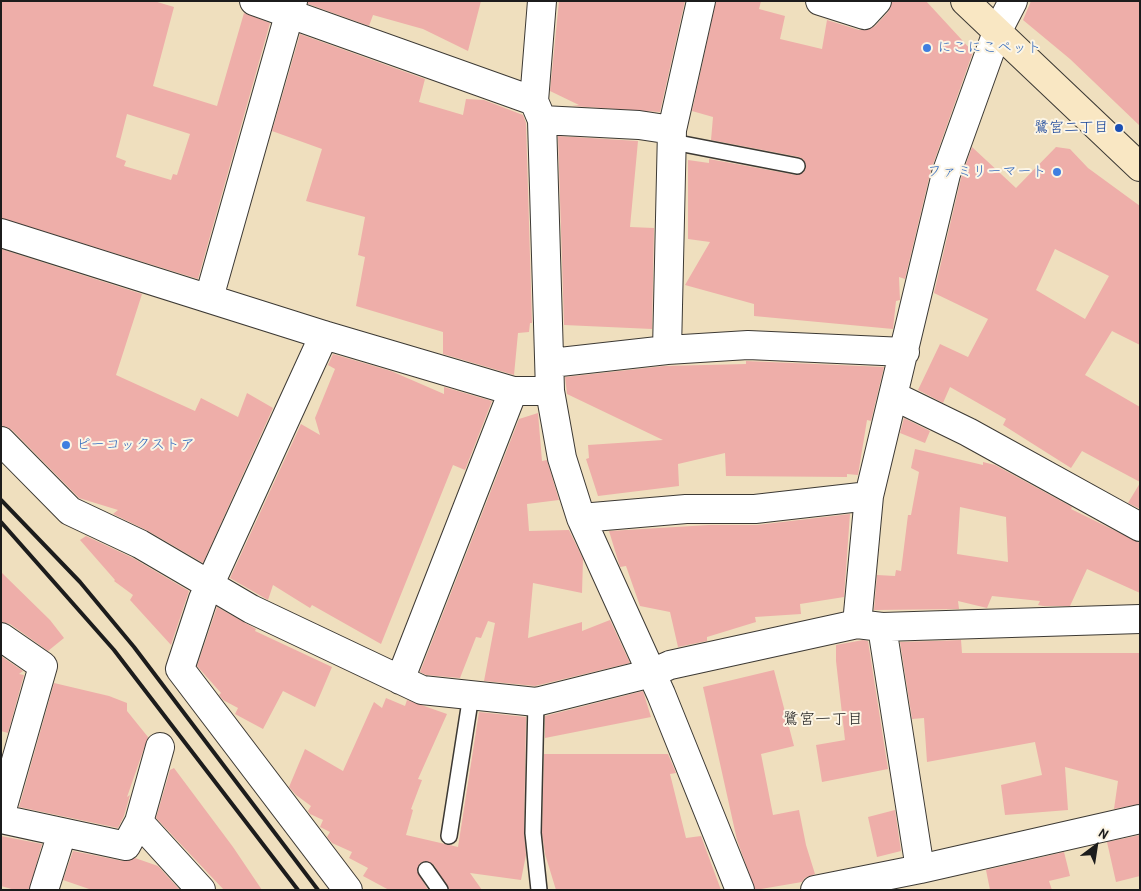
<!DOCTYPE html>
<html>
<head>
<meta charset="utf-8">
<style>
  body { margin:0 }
  #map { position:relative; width:1141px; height:891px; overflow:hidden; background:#efdfbe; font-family:"Patrick Hand",sans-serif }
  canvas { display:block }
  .frame { position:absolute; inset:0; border:2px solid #1c1c1c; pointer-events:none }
  .north { position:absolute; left:1071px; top:821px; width:50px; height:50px; -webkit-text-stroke:4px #fcf5e5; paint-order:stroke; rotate:31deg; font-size:14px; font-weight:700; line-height:20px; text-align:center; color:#1c1c1c }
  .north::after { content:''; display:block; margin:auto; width:18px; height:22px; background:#1c1c1c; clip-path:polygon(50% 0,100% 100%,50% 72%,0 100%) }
</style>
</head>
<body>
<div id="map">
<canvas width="1141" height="891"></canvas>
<div class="frame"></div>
<div class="north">N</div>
</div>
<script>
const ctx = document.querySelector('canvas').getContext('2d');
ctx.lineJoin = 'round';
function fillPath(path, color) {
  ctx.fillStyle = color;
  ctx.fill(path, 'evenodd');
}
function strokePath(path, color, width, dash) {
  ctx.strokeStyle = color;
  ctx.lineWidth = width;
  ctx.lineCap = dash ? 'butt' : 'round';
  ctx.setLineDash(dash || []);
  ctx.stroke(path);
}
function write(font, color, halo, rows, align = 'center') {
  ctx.font = font + ' "Patrick Hand","Klee One",sans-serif';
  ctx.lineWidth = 4;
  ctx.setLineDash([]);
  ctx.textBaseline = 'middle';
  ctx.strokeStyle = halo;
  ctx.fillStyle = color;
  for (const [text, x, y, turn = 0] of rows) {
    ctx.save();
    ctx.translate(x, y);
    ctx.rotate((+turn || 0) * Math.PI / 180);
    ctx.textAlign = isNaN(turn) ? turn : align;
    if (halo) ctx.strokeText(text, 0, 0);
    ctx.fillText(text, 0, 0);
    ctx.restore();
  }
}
const building = new Path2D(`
  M1 1H154L174 7 153 86 217 106 244 13 270 23 198 279 1 218ZM127 114 190 134 177 175 173 174 171 180 124 166 126 161 116 157Z
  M308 1H481L468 51 423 29 373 15 369 26 308 4Z
  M559 1H685L660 112 572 106 579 105 550 91Z
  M716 1H761L759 9 785 16 780 39 822 49 827 20 859 30H867L875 26 888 12 892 1H926L973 52 931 170 905 279 899 277 900 300 896 301 893 329 754 316V304L685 285 710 242 688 239V160L709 163V159L796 175 804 172 806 167 803 159 799 157 711 140 713 117 692 111Z
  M1031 1H1140V126L1070 59 1023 20Z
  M300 34 425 79 419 102 463 115 466 99 484 100 523 115 526 123 532 323H530L529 332 518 333 514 375 443 354V332L356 306 365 257 358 255 365 217 306 201 322 149 272 131Z
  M558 136 638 141 630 227 654 228 652 329 564 325Z
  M972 147 1016 188 1056 147 1070 149 1088 168 1140 206V345L1112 331 1085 375 1140 407V482L1082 451 1071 468 1003 425 1006 419 950 387 943 403 918 390 940 344 968 357 988 319 934 293 961 178ZM1055 249 1109 276 1085 319 1036 290Z
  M1 249 142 294 116 375 195 411 201 398 238 417 247 393 273 408 203 563 148 531 113 514 118 510 79 498 12 430 1 425Z
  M333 354 391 371 444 394V387L492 401 465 470 453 465 381 644 312 605 310 608 273 585 268 600 230 578 301 424 320 435 315 418 335 369 328 365Z
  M746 361 884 367 871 421 867 420 858 475 847 474V477L726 476 725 453 678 464 679 486 598 496 586 459 589 458 588 445 663 440 567 394 565 377 664 366 746 364Z
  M538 413 542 461 547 460 559 500 527 504 529 531 569 530 583 559 582 593 533 583 528 638 582 622V631L610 620 630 663 535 686 484 681 495 623 488 621 481 638 476 637 460 678 426 675 420 672 519 419Z
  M904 418 930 431 925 443 900 433Z
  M915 449 983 465V462L995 465 1072 507 1071 509 1140 543V593L1087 569 1070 606H1043L1038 605 1040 601 992 596 987 608 958 601 959 609 874 610 877 575 895 576 896 570 901 571 908 515H911L919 472 911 468ZM960 507 1006 517 1008 562 957 554Z
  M1140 483V509L1128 503Z
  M850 514 844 597 800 604 801 614 755 617 756 622 707 637V641L678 647 670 612 640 606 626 566 620 567 609 531 709 525H757Z
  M86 536 133 558 189 591 171 645 130 600 133 595 114 581 115 580 80 540Z
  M1 572 50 620 64 638 48 651 10 624 1 622Z
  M217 607 256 629 255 631 332 667 315 707 283 691 263 729 235 714 238 708 223 700 219 695 221 693 197 666Z
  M863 640 868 641 888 769 822 782 816 745 845 740 836 661V645Z
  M961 640 962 653H1140V804L1114 809 1118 781 1065 767 1068 810 1005 815 1001 785 1042 775 1035 742 927 762 924 718 912 719 900 642Z
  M1 656 23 671 19 674 24 675 8 733 1 731Z
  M774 670 794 746 761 754 773 815 799 810 806 845 815 874 805 878 802 882 755 890 737 840 703 687Z
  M54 683 109 696 127 703V711L148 737 127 797 130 795 124 816 118 828 19 807Z
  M643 691 651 717 545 738V716Z
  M386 698 405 706 407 700 447 714 418 779 422 780 411 809 413 810 406 835 458 847 479 712 526 717 524 833 526 855 521 880 470 873 482 890H449L434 865 426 861 420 863 417 871 428 890H389L363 876 368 868 349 858 352 852 332 843 327 837 330 832 320 827 323 820 310 814 308 811 311 806 296 795 289 787 305 749 343 771 374 702 382 708Z
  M544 754H668L676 773 670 774 686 838 701 836 721 890H556L545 854 542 833Z
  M174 768 233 847 262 890H224L156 818 170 770Z
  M895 810 901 851 877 857 868 817Z
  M1140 835V876L1116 882 1107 842Z
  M1 836 42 844 29 890H15L1 886Z
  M73 851 123 861 135 858 158 866 180 890H92L63 880Z
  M1064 852 1070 876 1049 881 1052 890H990L986 870Z`);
const lane = new Path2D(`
  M673 142 797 166
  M536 702 533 833 539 890
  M449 836 471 695
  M426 870 440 890`);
const street = new Path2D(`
  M254 1 534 101
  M542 1 534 101 542 120 550 391 562 458 581 518 661 694 740 890
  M820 1 864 15 877 1
  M542 120 639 125 672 130
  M1 233 324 335 513 391H550
  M209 298 293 1
  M324 335 203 599 180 669 348 890
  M667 350 672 130 701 1
  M551 363 667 350 748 345 905 352
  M894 396 968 432 1140 527
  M1 441 70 511 140 544 251 609 422 690 536 702 652 673 670 665 857 624 882 627 1140 619
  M581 518 686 509H755L869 496
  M857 624 869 496 946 174 997 32 1013 1
  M882 627 920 869
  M1 637 43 666 1 813
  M400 680 513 391
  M1 819 126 846 139 822 160 747
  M139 822 201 890
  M44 890 62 833
  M815 890 920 869 1140 819`);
const secondary = new Path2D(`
  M965 1 1140 167`);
const rail = new Path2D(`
  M1 500 80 582 134 647 318 890
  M1 522 114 650 298 890`);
const markers = [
  [927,48,5,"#3f7fe0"],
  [1119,128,5,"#1a4fb4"],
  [1057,172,5,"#3f7fe0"],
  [66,445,5,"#3f7fe0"]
];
const shopNames = [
  ["にこにこペット",937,48],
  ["ファミリーマート",1047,172,"right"],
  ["ピーコックストア",76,445]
];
const transitNames = [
  ["鷺宮二丁目",1109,128]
];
const neighbourhoodNames = [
  ["鷺宮一丁目",823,720]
];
fillPath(building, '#eeaea9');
strokePath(lane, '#3c3934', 18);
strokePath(street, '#3c3934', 30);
strokePath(secondary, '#3c3934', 30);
strokePath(lane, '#fff', 15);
strokePath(street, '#fff', 28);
strokePath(secondary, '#f9e7c3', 28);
strokePath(rail, '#1c1c1c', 4);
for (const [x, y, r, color] of markers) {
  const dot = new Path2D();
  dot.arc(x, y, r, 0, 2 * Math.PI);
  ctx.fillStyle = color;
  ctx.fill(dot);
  strokePath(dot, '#fcf5e5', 2);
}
write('15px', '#366cbe', '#fcf5e5', shopNames, 'left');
write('15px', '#164399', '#fcf5e5', transitNames, 'right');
write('16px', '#1c1c1c', '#fcf5e5', neighbourhoodNames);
</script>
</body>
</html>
